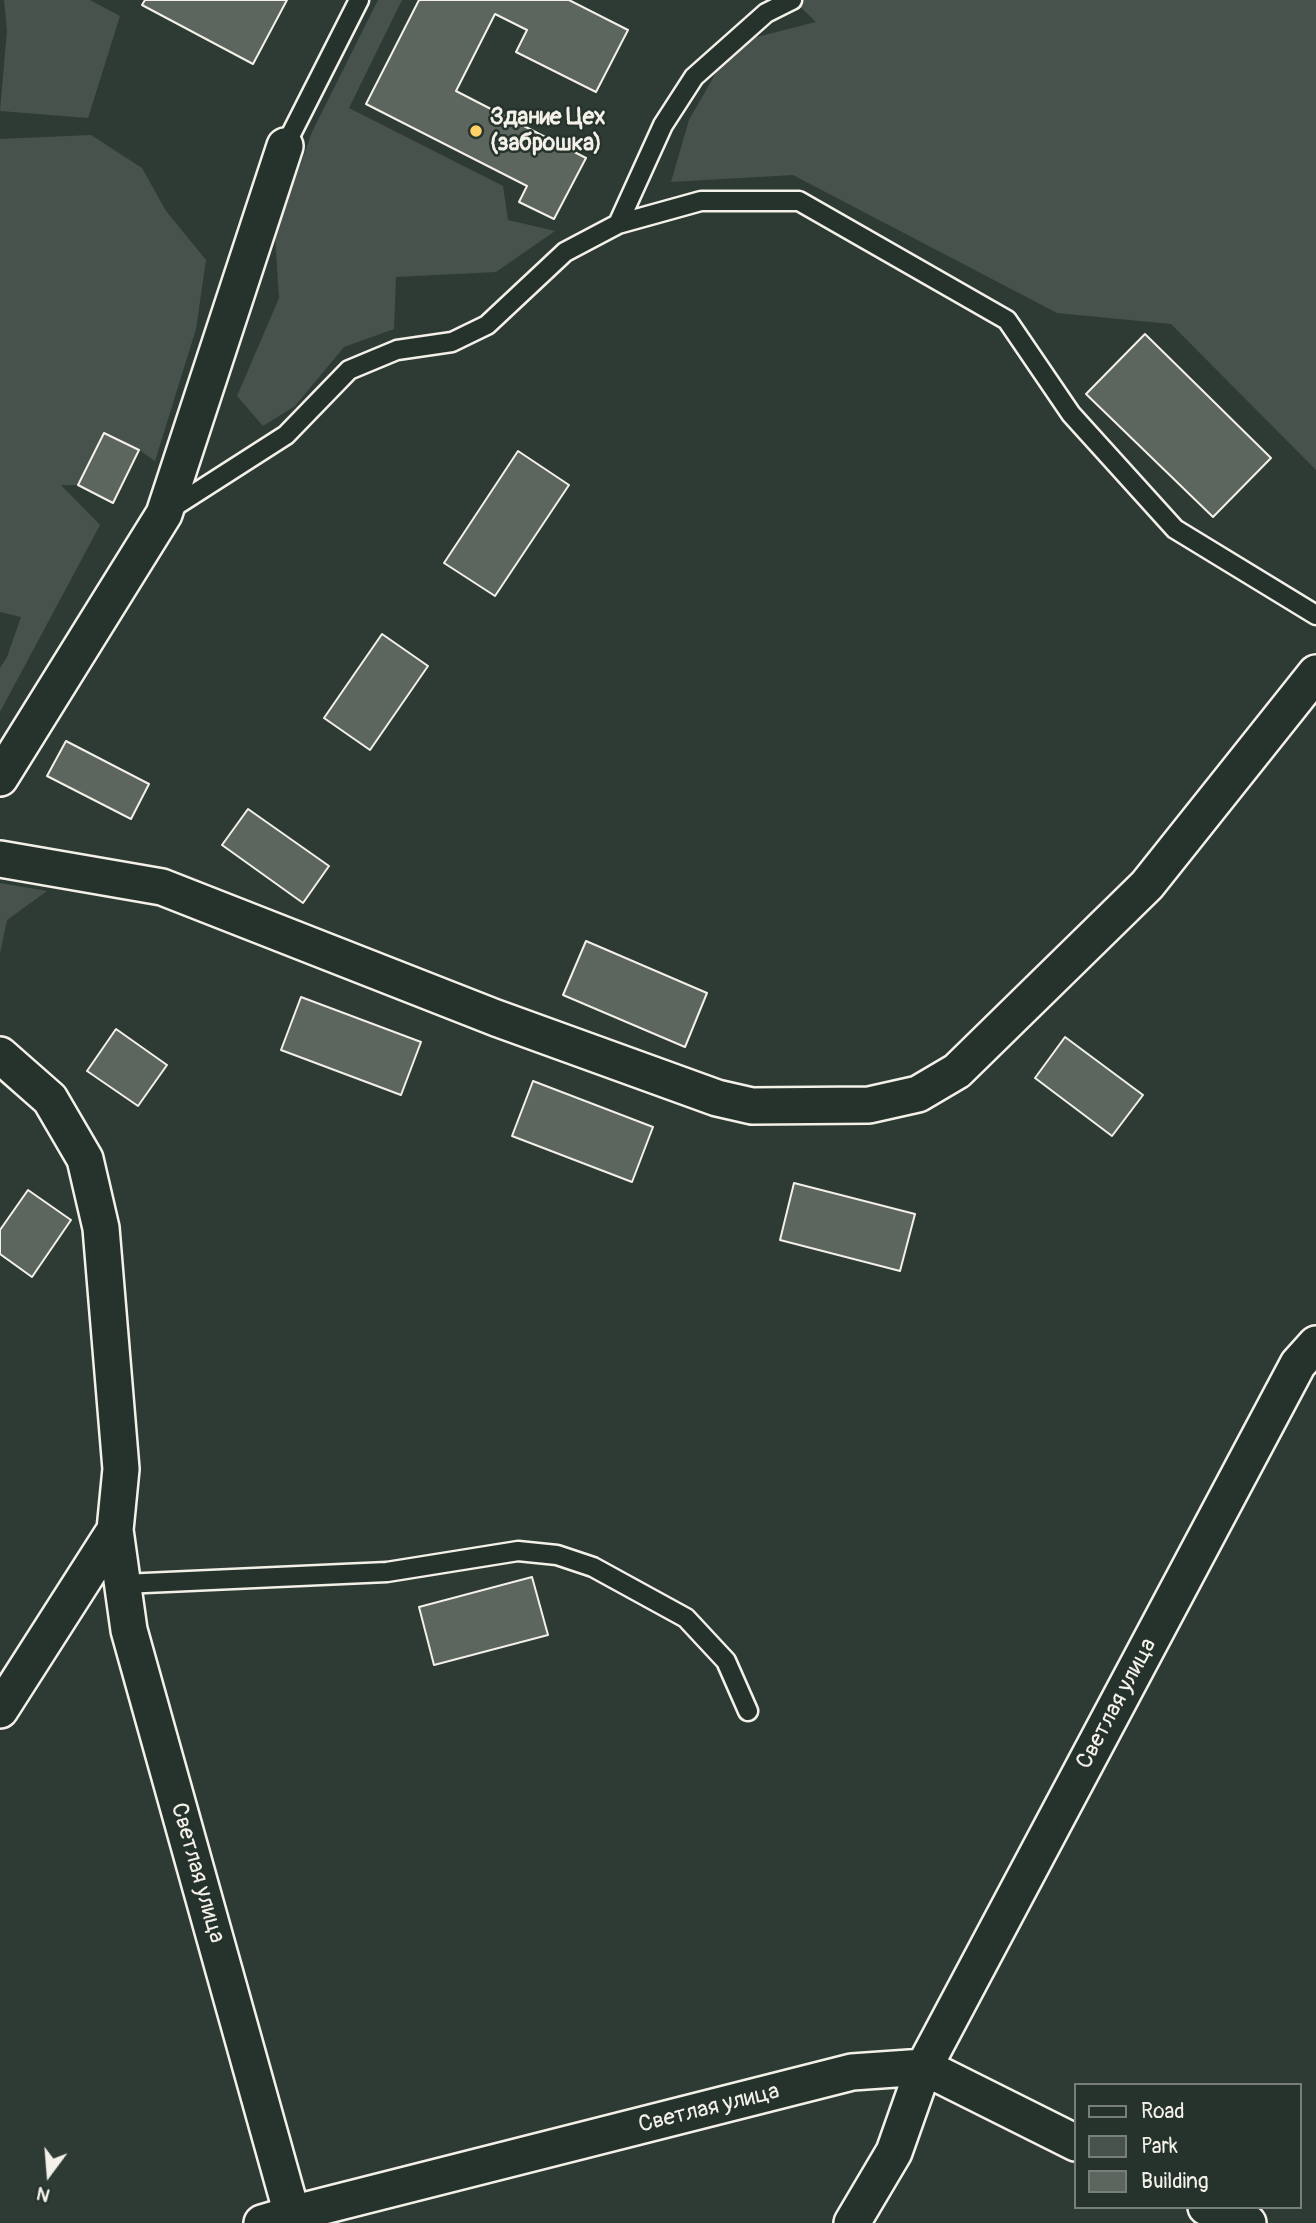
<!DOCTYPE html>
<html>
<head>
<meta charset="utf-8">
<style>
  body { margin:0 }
  #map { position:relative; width:1316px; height:2223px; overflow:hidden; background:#2e3b34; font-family:Pangolin,sans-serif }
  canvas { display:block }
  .legend { position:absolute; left:1074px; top:2083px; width:228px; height:126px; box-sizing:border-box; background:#26332d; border:2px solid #787f78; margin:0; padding:9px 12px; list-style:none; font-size:21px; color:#f4f1e8 }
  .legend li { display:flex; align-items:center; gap:14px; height:35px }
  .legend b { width:35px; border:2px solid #787f78 }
  .north { position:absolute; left:14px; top:2139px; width:70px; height:70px; -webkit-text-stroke:5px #26332d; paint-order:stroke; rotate:196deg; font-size:19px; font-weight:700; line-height:28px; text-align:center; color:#f4f1e8 }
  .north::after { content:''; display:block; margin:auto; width:24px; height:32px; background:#f4f1e8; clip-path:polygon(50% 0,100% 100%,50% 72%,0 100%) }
</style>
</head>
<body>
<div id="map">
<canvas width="1316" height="2223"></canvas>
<ul class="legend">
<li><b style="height:9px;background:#26332d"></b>Road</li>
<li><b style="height:19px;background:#48524c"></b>Park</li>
<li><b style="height:19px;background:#5c655e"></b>Building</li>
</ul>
<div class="north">N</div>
</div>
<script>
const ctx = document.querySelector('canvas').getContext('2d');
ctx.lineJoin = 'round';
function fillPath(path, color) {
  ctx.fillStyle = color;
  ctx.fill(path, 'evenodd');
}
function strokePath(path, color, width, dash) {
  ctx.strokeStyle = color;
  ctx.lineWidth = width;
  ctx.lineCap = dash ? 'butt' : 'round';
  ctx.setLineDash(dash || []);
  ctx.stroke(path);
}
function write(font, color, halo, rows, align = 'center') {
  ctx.font = font + ' Pangolin,sans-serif';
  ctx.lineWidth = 5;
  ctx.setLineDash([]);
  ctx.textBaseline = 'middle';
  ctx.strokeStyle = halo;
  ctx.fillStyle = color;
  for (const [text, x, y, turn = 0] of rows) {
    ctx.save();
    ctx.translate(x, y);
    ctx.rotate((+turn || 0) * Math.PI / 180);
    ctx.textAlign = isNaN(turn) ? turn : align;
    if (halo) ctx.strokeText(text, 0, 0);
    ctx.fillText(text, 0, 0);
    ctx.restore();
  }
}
const green = new Path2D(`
  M4 0H90L120 16 88 118 0 111 7 30Z
  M378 0H402L349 108 503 186 508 220 555 231 496 272 396 277 394 329 344 347 295 406 263 426 237 396 279 298 275 235 312 132Z
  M793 0H1316V470L1171 324 1057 313 793 175 671 182 689 120 733 43 816 22Z
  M91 135 142 168 166 211 206 260 196 329 155 461 139 450 104 433 78 485H61L100 525 0 712V668L7 657 21 617 0 612V139Z
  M0 883 47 891 7 920 0 953Z`);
const building = new Path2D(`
  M145 0H287L253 64 142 5Z
  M419 0H569L628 30 596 92 516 52 527 30 495 14 456 91 586 158 554 219 519 202 527 186 366 104Z
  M1145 334 1271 458 1213 517 1086 394Z
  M104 433 139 450 113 503 78 485Z
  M518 451 569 485 495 596 444 563Z
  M382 634 428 666 370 750 324 718Z
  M66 741 149 784 131 819 47 776Z
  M248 809 329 866 303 903 222 845Z
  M586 941 707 993 685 1047 563 995Z
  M301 997 421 1042 401 1095 281 1050Z
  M116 1029 167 1065 138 1106 87 1071Z
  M1065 1037 1143 1095 1112 1136 1035 1078Z
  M533 1081 653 1127 632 1182 512 1136Z
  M794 1183 915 1214 900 1271 780 1240Z
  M28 1190 71 1220 32 1277 0 1254V1230Z
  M532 1577 548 1635 434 1665 419 1607Z`);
const service = new Path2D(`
  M285 146 359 0
  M618 224 663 125 694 77 766 13 792 0
  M169 510 286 435 349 370 397 350 452 342 487 325 565 252 618 224 701 201H799L1007 320 1071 414 1175 529 1316 615
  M123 1584 387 1572 518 1551 557 1555 593 1567 686 1618 726 1661 748 1711`);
const minor = new Path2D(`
  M0 778 164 514 285 146
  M0 859 162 887 496 1018 717 1098 752 1106 869 1105 918 1094 957 1071 1147 885 1316 673
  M0 1055 50 1099 85 1159 101 1228 121 1469 115 1530 0 1710
  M115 1530 129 1630 292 2214
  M1206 2207 1248 2223
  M262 2223 292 2214 852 2072 924 2067 1076 2143
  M852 2223 894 2152 924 2067 1298 1364 1316 1344`);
const markers = [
  [476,131,7,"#ffd166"]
];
const poiNames = [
  ["Здание Цех",490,118],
  ["(заброшка)",490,144]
];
const streetNames = [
  ["Светлая улица",1117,1704,-62],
  ["Светлая улица",197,1873,74],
  ["Светлая улица",709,2109,-14]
];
fillPath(green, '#48524c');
fillPath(building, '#5c655e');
strokePath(building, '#f4f1e8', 2);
strokePath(service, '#f4f1e8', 23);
strokePath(minor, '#f4f1e8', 40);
strokePath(service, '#26332d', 18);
strokePath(minor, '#26332d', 35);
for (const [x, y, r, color] of markers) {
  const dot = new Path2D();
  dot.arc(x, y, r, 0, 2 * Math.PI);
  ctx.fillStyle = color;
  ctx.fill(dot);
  strokePath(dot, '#26332d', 2.5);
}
write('bold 23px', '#f4f1e8', '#26332d', poiNames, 'left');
write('23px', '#f4f1e8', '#26332d', streetNames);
</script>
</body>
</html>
